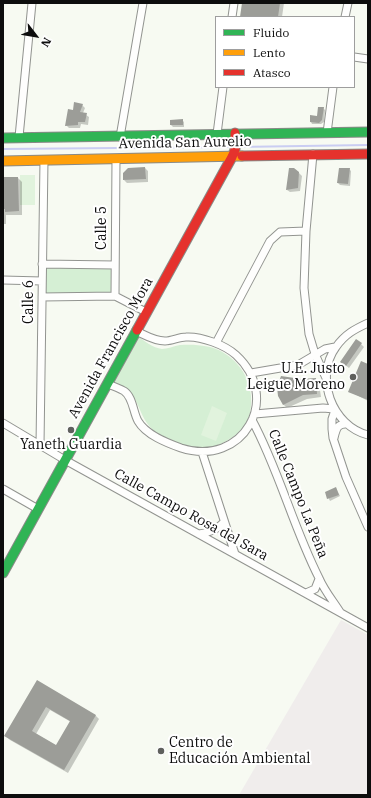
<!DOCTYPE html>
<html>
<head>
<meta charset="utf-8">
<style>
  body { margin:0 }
  #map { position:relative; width:371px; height:798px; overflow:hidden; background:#f7faf2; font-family:"IBM Plex Serif",serif }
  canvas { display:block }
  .frame { position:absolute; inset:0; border:4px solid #0d0d0d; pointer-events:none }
  .legend { position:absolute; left:215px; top:16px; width:140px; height:72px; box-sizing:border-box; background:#fff; border:1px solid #9e9e9e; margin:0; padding:5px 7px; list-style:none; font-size:12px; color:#0d0d0d }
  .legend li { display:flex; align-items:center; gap:8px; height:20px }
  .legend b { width:20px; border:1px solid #9e9e9e }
  .north { position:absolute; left:16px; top:16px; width:40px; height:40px; -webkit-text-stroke:3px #fff; paint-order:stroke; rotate:121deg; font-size:11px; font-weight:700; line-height:16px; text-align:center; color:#0d0d0d }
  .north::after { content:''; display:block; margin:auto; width:14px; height:18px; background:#0d0d0d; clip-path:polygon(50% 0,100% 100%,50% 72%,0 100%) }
</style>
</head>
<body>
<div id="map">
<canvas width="371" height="798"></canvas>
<div class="frame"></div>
<ul class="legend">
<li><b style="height:5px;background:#30b455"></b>Fluido</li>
<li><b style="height:5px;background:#ff9f0a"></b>Lento</li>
<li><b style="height:5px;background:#e5322d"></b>Atasco</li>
</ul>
<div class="north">N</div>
</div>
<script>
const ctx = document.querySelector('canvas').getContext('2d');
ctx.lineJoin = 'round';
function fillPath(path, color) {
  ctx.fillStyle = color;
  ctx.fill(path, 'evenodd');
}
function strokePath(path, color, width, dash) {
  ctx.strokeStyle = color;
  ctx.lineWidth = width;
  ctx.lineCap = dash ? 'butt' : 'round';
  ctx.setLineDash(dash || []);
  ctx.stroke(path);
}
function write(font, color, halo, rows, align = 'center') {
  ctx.font = font + ' "IBM Plex Serif",serif';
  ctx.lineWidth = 4;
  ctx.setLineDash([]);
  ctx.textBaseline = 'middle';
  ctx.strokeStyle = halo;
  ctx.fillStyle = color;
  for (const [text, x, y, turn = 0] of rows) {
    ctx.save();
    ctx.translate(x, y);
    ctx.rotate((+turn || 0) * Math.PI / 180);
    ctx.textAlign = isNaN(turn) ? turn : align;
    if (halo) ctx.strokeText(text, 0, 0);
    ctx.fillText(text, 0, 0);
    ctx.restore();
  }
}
const industrial = new Path2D(`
  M341 620 368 635V795H239Z`);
const green = new Path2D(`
  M46 267 112 268V294H46Z
  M138 336C144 341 153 348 162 349 167 349 174 346 180 345 194 344 212 345 224 353 245 366 255 389 250 413 249 415 249 419 247 421 244 429 235 436 228 440 218 446 207 450 196 448 185 446 160 438 152 429 134 411 142 389 111 385Z`);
const pitch = new Path2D(`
  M20 175H35V205H20Z
  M212 406 227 413 216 441 201 435Z`);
const shadow = new Path2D(`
  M243 3H284L282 17H241Z
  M82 105 85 108 83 113 89 117 88 125 81 124 80 128H69L66 125Z
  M323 108 325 110 324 122 321 124H312L311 122 318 117Z
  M171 120H182L184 122V127H173L171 125Z
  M145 168 148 171V182L127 183 124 180Z
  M349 169 351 171 350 186 340 185 338 183Z
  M299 173 302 176 300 191 290 192 287 190Z
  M18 178 22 182V215H6V224H3V179Z
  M361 344 364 347 349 368 344 364Z
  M368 365V401L349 391Z
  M315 379 319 383 321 397 307 399 287 408 283 404 301 380Z
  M336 488 340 496 330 501 326 493Z
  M37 682 95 715 99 719 68 773 10 740 6 736ZM50 710 71 722 57 746 36 734Z`);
const stream = new Path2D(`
  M237 147 368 145
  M3 149 231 147`);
const building = new Path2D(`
  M242 3H280L278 17H240Z
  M74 102 83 104 80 112 87 113 85 122H78V125L65 126 68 109 73 110Z
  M318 107H324L322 120 319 123 310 122V115L317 116Z
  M183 119V125H170V120Z
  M145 167 146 179 123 180V173L128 168Z
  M289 168H294L299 172 298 188 286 190Z
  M339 168H350L348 184 337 183Z
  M4 177H18L19 211 5 212V209H3V185H4Z
  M356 339 362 343 346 366 340 362Z
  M361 361 368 364V400L348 392Z
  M281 376 301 379 316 378 317 394 303 395 283 405 278 396 277 387Z
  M57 437 63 440 61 446 54 443Z
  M336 487 339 495 327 499 325 492Z
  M37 680 96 715 64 770 4 736ZM46 707 70 721 56 745 32 731Z`);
const street = new Path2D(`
  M232 17 234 3
  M345 17 348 3
  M354 57 368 59
  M327 133 333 87
  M217 134 223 87
  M19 137 32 3
  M120 137 143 3
  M313 154 306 231 304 288 309 334 315 354 326 378
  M42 264 115 265
  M3 280 42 281
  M115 296 116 159
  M42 297 115 296 146 312
  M368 323C355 329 345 334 336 347 314 377 332 426 368 435
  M216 343 270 241 280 232 306 231
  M251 373 298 365 325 349 335 347
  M107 384C113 386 119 388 124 391 133 397 133 412 138 421 146 435 167 443 181 448 243 468 283 398 236 355 225 345 201 336 186 337 179 337 172 341 165 341 154 341 145 335 136 331
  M335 410 332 419V429L333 438 346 477 368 527
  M255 414 323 408 334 409
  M252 420C279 470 293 527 319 578 324 590 333 601 340 612
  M3 423 65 460 368 628
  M334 438C336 430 337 423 347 424
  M40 445 44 160
  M202 452 235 554
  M3 489 38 509
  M199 534C210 532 217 530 224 522
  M306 593 315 589 319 579`);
const fast = new Path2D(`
  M3 138 368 132
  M3 573 137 330`);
const slow = new Path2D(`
  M3 161 242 156`);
const jam = new Path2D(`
  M242 156 368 154
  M137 330 232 157 235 150V133`);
const markers = [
  [353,377,4,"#5f605d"],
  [71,430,4,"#5f605d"],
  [161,751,4,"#5f605d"]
];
const streetNames = [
  ["Avenida San Aurelio",185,143,-1],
  ["Calle 5",102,228,-90],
  ["Calle 6",29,302,-90],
  ["Avenida Francisco Mora",111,348,-61],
  ["Calle Campo La Peña",298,494,68],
  ["Calle Campo Rosa del Sara",191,515,29]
];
const poiNames = [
  ["U.E. Justo",345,369],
  ["Leigue Moreno",345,385],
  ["Yaneth Guardia",71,445,"center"],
  ["Centro de",169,743,"left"],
  ["Educación Ambiental",169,759,"left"]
];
fillPath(industrial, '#f0edec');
fillPath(green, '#d5efd4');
fillPath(pitch, '#e1f3dd');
fillPath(shadow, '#0003');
strokePath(stream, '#cacdf2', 2);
fillPath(building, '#9c9d98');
strokePath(street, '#929490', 9);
strokePath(fast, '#898a87', 11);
strokePath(slow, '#898a87', 11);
strokePath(jam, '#898a87', 11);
strokePath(street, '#fefefd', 7);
strokePath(fast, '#30b455', 9);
strokePath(slow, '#ff9f0a', 9);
strokePath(jam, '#e5322d', 9);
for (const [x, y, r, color] of markers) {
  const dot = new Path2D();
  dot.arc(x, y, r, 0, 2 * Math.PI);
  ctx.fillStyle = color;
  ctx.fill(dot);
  strokePath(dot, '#fff', 1.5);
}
write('14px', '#0d0d0d', '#fff', streetNames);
write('14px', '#0d0d0d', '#fff', poiNames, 'right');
</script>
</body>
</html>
